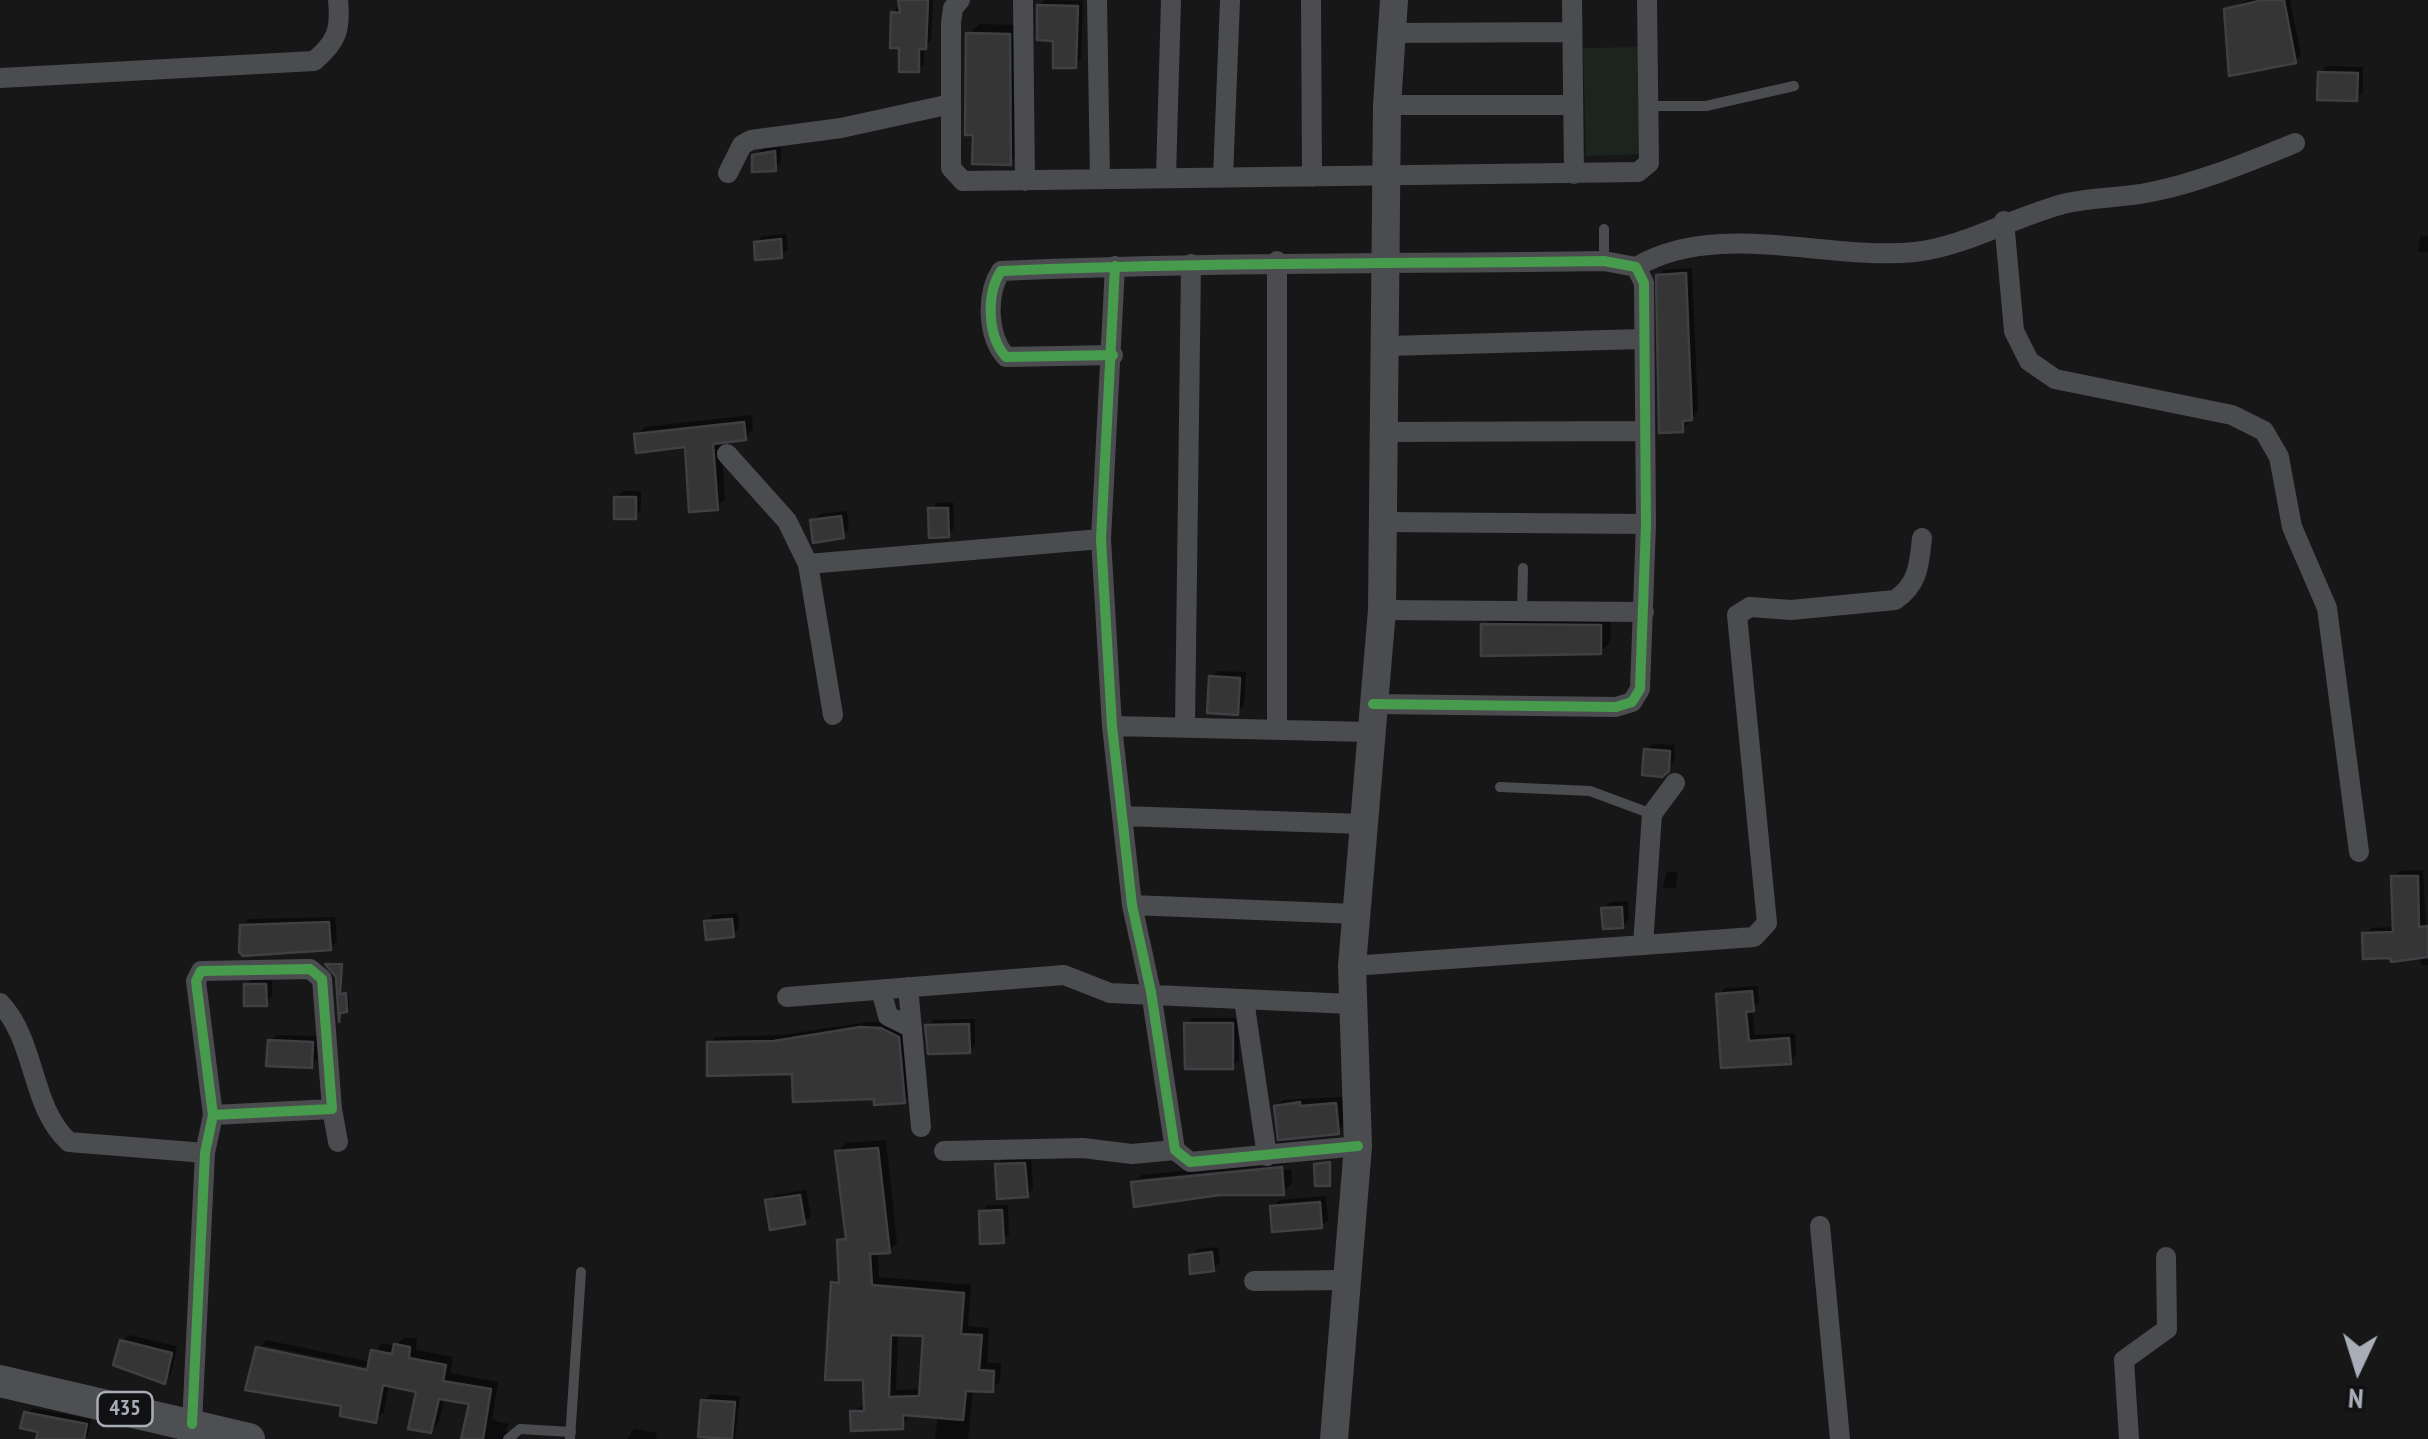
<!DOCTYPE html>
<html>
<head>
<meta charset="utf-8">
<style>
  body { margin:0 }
  #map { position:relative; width:2428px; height:1439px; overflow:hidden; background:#171717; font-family:"PT Sans Narrow",sans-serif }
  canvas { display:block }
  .north { position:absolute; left:2308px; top:1319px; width:100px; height:100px; -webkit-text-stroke:8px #111113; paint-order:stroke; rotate:184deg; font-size:28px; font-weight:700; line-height:40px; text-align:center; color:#a8adb8 }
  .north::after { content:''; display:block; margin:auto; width:35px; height:45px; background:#a8adb8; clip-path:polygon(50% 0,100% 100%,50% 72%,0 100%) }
</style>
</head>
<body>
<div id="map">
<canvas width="2428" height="1439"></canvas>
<div class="north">N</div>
</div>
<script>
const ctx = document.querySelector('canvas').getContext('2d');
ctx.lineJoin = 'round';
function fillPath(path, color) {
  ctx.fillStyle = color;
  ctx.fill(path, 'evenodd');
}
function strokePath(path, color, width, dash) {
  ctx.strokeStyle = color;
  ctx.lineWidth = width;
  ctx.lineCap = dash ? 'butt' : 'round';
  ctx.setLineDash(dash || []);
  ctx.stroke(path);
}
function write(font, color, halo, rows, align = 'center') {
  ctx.font = font + ' "PT Sans Narrow",sans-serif';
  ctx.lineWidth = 10;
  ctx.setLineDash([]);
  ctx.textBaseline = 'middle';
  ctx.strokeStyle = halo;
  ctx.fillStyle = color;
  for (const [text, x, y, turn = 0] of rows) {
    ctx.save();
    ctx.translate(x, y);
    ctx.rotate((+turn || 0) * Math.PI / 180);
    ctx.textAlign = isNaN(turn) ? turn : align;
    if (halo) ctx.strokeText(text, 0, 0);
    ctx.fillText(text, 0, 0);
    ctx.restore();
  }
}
const green = new Path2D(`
  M1641 47 1644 154 1586 156 1583 48Z`);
const shadow = new Path2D(`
  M900 0H933L931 40 924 48V64L918 70 902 46 894 14Z
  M1045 0 1083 1 1081 59 1074 66 1039 6Z
  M2248 0H2290L2301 55 2295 61 2226 10Z
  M979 24 1019 25 1020 152 1010 162 975 132 969 34Z
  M2327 66 2363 67V92L2356 98 2320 73Z
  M781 146V162L775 168 755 156 762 149Z
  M2421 232V236H2428V252H2418Z
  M786 234 788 249 781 255 756 242 763 236Z
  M1692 268 1698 411 1682 430 1658 276 1665 270Z
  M752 415 753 429 745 438 721 441 725 499 716 508 687 444 637 435 645 427Z
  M623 491H641V510L635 516 616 498Z
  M953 502 954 528 948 535 931 510 937 503Z
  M847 511 849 529 843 536 812 521 819 514Z
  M1493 615 1610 616 1611 641 1600 652 1483 626Z
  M1218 671 1246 672 1244 706 1237 712 1212 677Z
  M1653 744 1675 745 1674 762 1662 774 1646 750Z
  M2423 870 2428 965H2421L2420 955 2365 934 2371 928 2395 927 2393 877 2400 871Z
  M1667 872H1678L1676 888H1663Z
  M1628 901 1629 919 1622 926 1604 909 1610 902Z
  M738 913 739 928 733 934 707 922 713 915Z
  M335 917 337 941 330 948 243 926 249 919Z
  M330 962H343L342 992H348L349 1007 341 1012 338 976Z
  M253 978H272V996L266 1003 246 985Z
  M1758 986 1759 1002 1752 1009 1755 1035 1795 1033 1796 1055 1790 1061 1723 1065 1719 995 1725 988Z
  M1193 1018H1238L1239 1060 1232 1066 1187 1024Z
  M975 1019V1044L969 1051 928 1026 934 1020Z
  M868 1022 888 1023 904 1031 910 1095 904 1101 876 1096 710 1043 716 1037 782 1035Z
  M277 1035 318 1036V1059L311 1065 270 1041Z
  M1342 1097 1344 1125 1338 1132 1276 1107 1283 1100Z
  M886 1140 897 1243 888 1251H878L879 1277 971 1285 968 1326 989 1328 987 1363H1001L1000 1381 992 1390 973 1389 968 1439H935L938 1416 910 1413 902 1427 853 1412 866 1403 865 1377 834 1283 841 1276 840 1240 848 1233 838 1152 846 1143ZM898 1333 925 1334 922 1389 896 1390Z
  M1004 1158H1031L1033 1188 1027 1195 997 1165Z
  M1290 1160V1164L1139 1179V1184L1291 1169 1292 1184 1283 1192 1220 1193 1136 1204 1133 1183 1142 1175Z
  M806 1190 811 1216 804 1222 768 1201 775 1195Z
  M1326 1196 1328 1220 1321 1226 1273 1206 1280 1200Z
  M988 1205H1008L1009 1234 1003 1240 981 1212Z
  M1218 1247 1220 1262 1213 1269 1191 1255 1198 1249Z
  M129 1335 177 1346 171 1374 164 1381 122 1341Z
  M404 1337 417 1339 416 1350 453 1357 450 1373 498 1382 492 1420 509 1424 506 1430 512 1439H463L472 1402 445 1397 439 1422 431 1431 411 1427 420 1390 389 1384 384 1412 375 1420 343 1414 344 1404 248 1388 260 1346V1350L379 1375 380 1370 261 1345 266 1340 371 1362 381 1343 396 1346Z
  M710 1394 740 1396 735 1439H701L703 1401Z
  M33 1408 91 1419 88 1435 84 1439H38L41 1431 27 1414Z
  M634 1429 657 1433 656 1439H627Z`);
const building = new Path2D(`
  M898 0H928L926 49H919V72H899V48H890L891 12 900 13Z
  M2263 0H2284L2296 63 2229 76 2224 9Z
  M1037 5 1078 6 1076 68H1053V41L1037 40Z
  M966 33 1010 34 1011 165 972 164 973 135H965Z
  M2318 72 2358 73 2357 101 2317 100Z
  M775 151 776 171 752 172V155Z
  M781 239 782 258 755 260 754 242Z
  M1686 273 1692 420 1683 421V432L1659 433 1656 275Z
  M744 422 746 440 713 444 718 510 689 512 685 447 636 453 634 434Z
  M614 497H636V519H614Z
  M928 508H948L949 537 929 538Z
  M841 516 844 538 813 543 810 520Z
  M1481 624 1601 625V654L1481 656Z
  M1209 676 1240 678 1238 715 1207 713Z
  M1644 749 1670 751 1669 771 1662 777 1642 775Z
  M2391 876H2418L2419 927 2428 926V957L2391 962 2390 958 2363 959 2362 933 2393 932Z
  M1622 907 1623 928 1603 929 1601 908Z
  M732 919 734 937 706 940 704 921Z
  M329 922 331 950 243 956 239 952 240 925Z
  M325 964H342L340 994 346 993 347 1012 340 1013 339 1022 336 977Z
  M244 984H266L267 1006H244Z
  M1752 991 1754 1011 1746 1012 1749 1041 1789 1038 1791 1064 1721 1068 1716 994Z
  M1184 1023H1233V1069H1185Z
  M969 1024 970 1053 928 1054 925 1025Z
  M860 1027 881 1028 899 1037 905 1103 874 1105V1099L793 1102 792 1074 707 1076V1042L774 1041Z
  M268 1040 313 1042 312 1068 266 1066Z
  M1300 1102V1106L1336 1103 1339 1134 1278 1140 1274 1106Z
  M878 1148 890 1253 870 1254 872 1285 964 1293 961 1334 982 1335 979 1370 994 1371 993 1392 966 1391 963 1420 903 1415V1429L851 1431 850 1411H864L863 1380H825L831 1282 839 1283 837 1240 846 1239 835 1151ZM891 1335 923 1336 919 1396 889 1397Z
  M1330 1162V1186H1315L1314 1164Z
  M1025 1163 1028 1197 997 1199 995 1164Z
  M1282 1167 1284 1195H1220L1134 1207 1131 1182Z
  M800 1195 805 1224 770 1230 765 1200Z
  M1320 1202 1322 1228 1272 1232 1270 1206Z
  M1002 1210 1004 1243 980 1244 979 1211Z
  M1212 1252 1214 1271 1190 1274 1189 1255Z
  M120 1340 172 1353 165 1384 113 1365Z
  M394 1344 410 1347 409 1358 446 1365 443 1381 491 1389 483 1439H461L469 1404 439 1399 431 1433 408 1429 416 1392 383 1385 376 1423 340 1416 341 1406 245 1390 256 1347 367 1370 371 1350 392 1354Z
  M701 1400 735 1402 732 1439 698 1437Z
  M24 1412 87 1424 84 1439H36L38 1432 20 1428Z`);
const service = new Path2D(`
  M1648 106H1706L1794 86
  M1604 261V229
  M1522 611 1523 568
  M1500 787 1590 791 1652 814
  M508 1439 520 1429 571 1432
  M570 1439 581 1272`);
const minor = new Path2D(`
  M960 0 953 8 951 23V168L963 181 1638 172 1649 163 1647 0
  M1023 0 1025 181
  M1097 0 1100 178
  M1311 0 1312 177
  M1572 0 1574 174
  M1390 33 1572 32
  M0 78 314 61C337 42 341 29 338 0
  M1387 105H1573
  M728 173 742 145 751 140 841 128 951 104
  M1166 176 1171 0
  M1223 178 1230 0
  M2004 221 2014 331 2029 361 2055 379 2232 415 2264 431 2279 457 2292 527 2327 608 2359 852
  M1115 266 1101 539 1112 726 1132 905 1151 992 1175 1150 1190 1162 1358 1146
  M1636 267C1717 219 1826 261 1915 252 1967 246 2015 216 2067 203 2094 197 2123 198 2151 192 2201 182 2248 162 2295 143
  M1387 346 1643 339
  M1113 355 1006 357C987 336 986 294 1001 271 1202 262 1403 264 1604 261L1636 267 1644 283 1646 524 1640 689 1632 702 1616 707 1373 704
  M1384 432 1645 431
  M727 454 787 521 808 564 833 715
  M1382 522 1646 524
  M808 564 1101 539
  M1382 610 1644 612
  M1112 726 1369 732
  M1185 727 1191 264
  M1277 727V261
  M1122 816 1363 824
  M1132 905 1356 914
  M1643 945 1652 814 1675 783
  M1352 966 1754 937 1767 923 1737 615 1750 607 1791 610 1895 600C1919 584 1919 564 1922 538
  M908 987 921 1127
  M881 990 888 1016 912 1028
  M787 997 1064 975 1110 993 1351 1004
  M1244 1000 1267 1156
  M0 1003C37 1042 30 1107 69 1142L205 1153
  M332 1109 338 1142
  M944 1151 1083 1148 1132 1154 1175 1150
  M1820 1226 1840 1439
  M1254 1281 1347 1280
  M192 1424 205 1153 213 1115 196 981 201 971 310 969 322 979 332 1109 213 1115
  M2129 1439 2124 1360 2167 1329 2166 1257`);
const tertiary = new Path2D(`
  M1334 1439 1358 1146 1352 966 1382 610 1387 105 1394 0`);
const primary = new Path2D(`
  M0 1381 249 1439`);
const cycleway = new Path2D(`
  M1115 266 1101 539 1112 726 1132 905 1151 992 1175 1150 1190 1162 1358 1146
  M1113 355 1006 357C987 336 986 294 1001 271 1202 262 1403 264 1604 261L1636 267 1644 283 1646 524 1640 689 1632 702 1616 707 1373 704
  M192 1424 205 1153 213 1115 196 981 201 971 310 969 322 979 332 1109 213 1115`);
const shields = [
  [125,1409,55]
];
const shieldNames = [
  ["435",125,1409]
];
fillPath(green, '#1d241e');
fillPath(shadow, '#0007');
fillPath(building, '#353536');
strokePath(building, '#3f4043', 2.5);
strokePath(service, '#4b4c50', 10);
strokePath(minor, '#4b4c50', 20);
strokePath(tertiary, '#4b4c50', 28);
strokePath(primary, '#4d4f52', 32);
strokePath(cycleway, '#469c4c', 10);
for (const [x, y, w] of shields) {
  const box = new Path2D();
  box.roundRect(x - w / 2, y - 17, w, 34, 8);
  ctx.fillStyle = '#111113';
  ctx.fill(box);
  strokePath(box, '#a8adb8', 2.5);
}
write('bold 22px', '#a8adb8', null, shieldNames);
</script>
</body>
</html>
